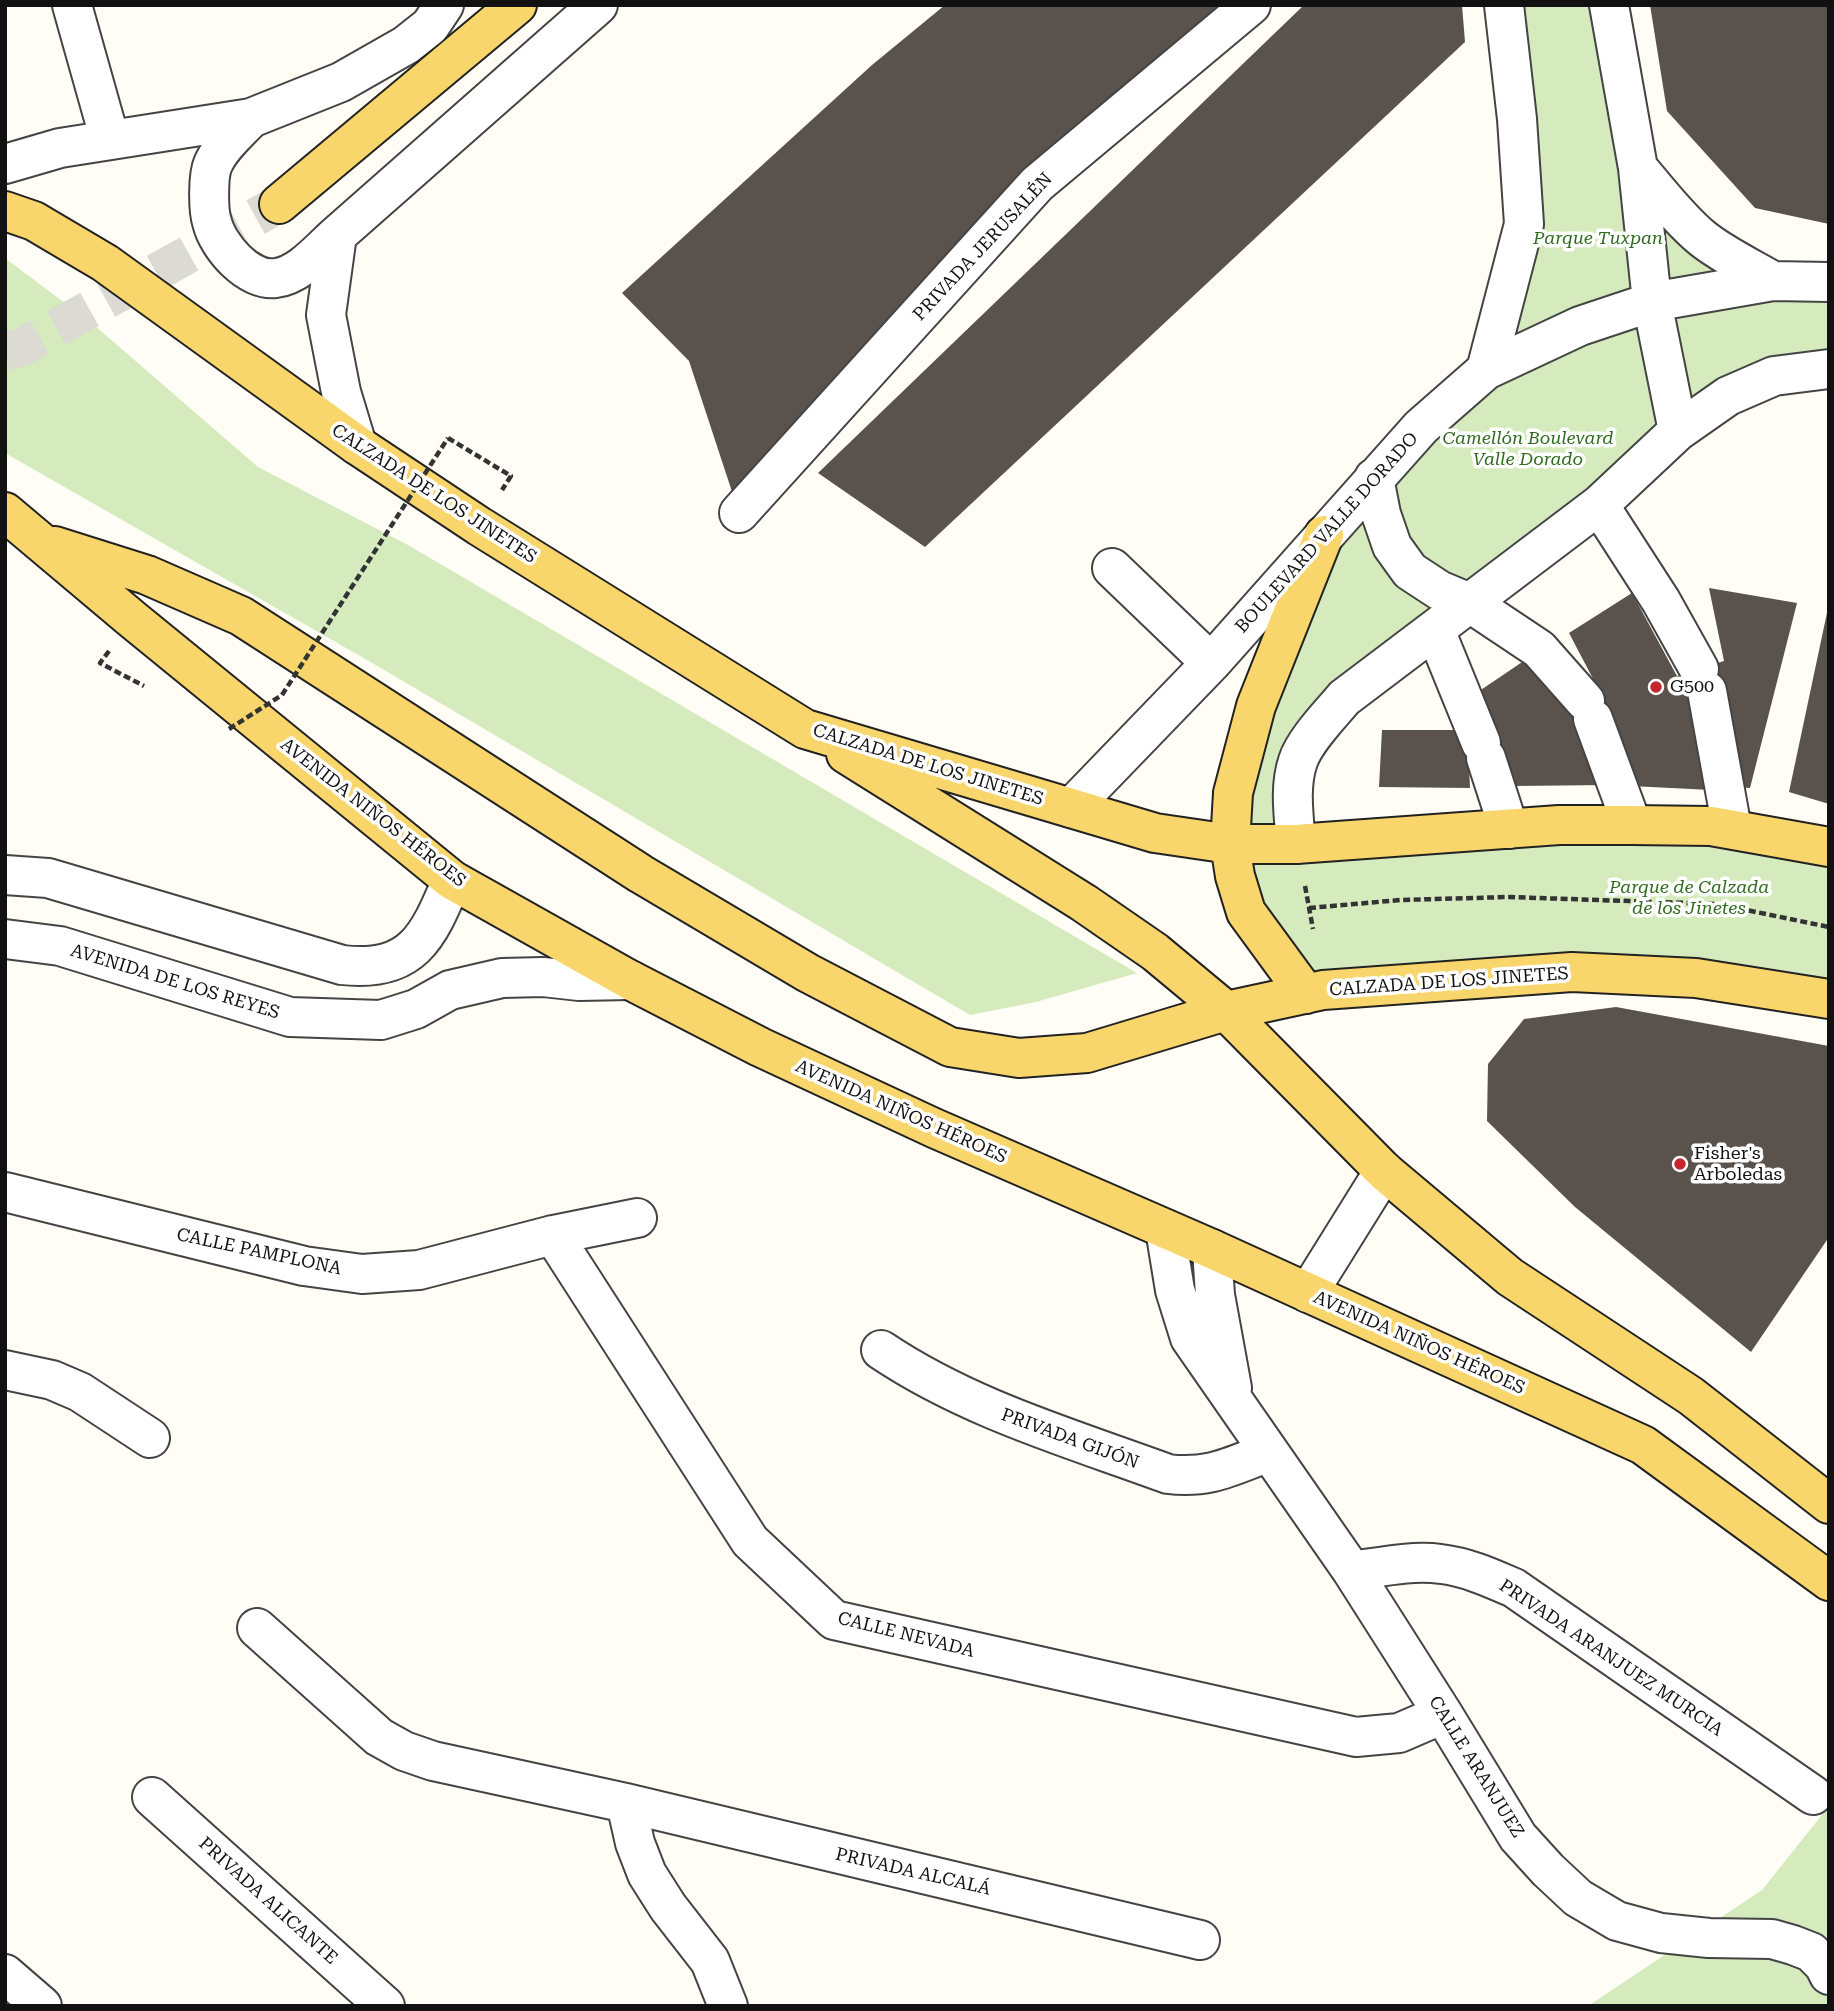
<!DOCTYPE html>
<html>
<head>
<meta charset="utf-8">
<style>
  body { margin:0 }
  #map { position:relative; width:1834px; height:2011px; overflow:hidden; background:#fffdf5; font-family:"Roboto Serif",serif }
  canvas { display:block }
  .frame { position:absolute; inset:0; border:7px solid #111; pointer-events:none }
</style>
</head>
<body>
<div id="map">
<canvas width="1834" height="2011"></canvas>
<div class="frame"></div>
</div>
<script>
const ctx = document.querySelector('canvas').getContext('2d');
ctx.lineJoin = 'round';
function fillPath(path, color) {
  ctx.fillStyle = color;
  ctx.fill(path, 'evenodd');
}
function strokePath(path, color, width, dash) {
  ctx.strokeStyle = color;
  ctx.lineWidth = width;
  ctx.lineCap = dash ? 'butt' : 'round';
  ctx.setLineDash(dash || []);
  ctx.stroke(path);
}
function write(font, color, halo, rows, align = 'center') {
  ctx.font = font + ' "Roboto Serif",serif';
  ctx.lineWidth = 7;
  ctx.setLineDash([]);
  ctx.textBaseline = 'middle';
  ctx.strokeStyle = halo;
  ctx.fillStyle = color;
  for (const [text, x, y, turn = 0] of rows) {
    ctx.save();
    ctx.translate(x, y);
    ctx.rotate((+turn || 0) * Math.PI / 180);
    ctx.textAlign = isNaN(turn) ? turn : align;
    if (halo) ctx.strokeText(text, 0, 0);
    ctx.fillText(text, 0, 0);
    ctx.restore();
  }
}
const green = new Path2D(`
  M1507 5H1605L1636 169 1764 280 1490 365 1521 248Z
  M5 258 94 325 258 467 408 545 1137 973 1036 1002 970 1015 374 664 5 453Z
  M1829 292V366L1772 373 1469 598 1413 567 1381 481 1487 377 1653 306Z
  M1373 484 1379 519 1466 605 1298 755 1295 839 1234 838 1324 539Z
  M1695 828 1829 859V990L1308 988 1278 952 1239 847Z
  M1829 1806V2006H1588L1762 1890Z`);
const building = new Path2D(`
  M945 5H1242L739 513 689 361 622 293 872 65Z
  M1304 5H1462L1465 42 925 547 818 473Z
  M1650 5H1829V224L1755 208 1667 111Z
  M1709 588 1797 603 1750 788 1736 787 1724 682 1691 698 1711 790 1631 786 1606 716 1574 725 1609 785 1514 786 1469 764 1470 788 1379 787 1382 730H1470L1469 698 1534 654 1602 696 1569 633 1632 593 1677 676 1724 661Z
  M1828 608 1829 609V804L1789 792Z
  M1616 1007 1829 1046V1237L1751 1352 1575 1207 1487 1121 1488 1064 1524 1019Z`);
const majorTunnel = new Path2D(`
  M5 352 22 347 279 204`);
const path = new Path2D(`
  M448 438 511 476 502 490
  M109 651 100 663 144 686
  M1305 886 1313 929
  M1309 908 1400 900 1509 897 1717 904 1829 927`);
const minor = new Path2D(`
  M72 5 110 140
  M1609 5 1638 168 1652 302 1678 431
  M251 118C238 132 221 146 213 164 208 175 208 210 212 222 218 247 249 282 276 278 300 275 320 250 337 235
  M5 164 60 148 251 118 341 82 406 45 430 26 444 5
  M1638 168C1659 192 1678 218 1702 238 1723 255 1749 267 1773 281
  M1486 370 1524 224 1517 119 1504 5
  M357 445 341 392 326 315 337 235 598 5
  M1374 478 1381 514 1392 546 1410 571 1439 590 1470 603 1539 649 1585 701
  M1599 505 1661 601 1699 669
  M739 513 1037 184 1251 5
  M1112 568 1211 663
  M1435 630 1481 743
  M1707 691 1732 829
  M1593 719 1632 825
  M1486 758 1509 829
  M1071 808 1211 663 1421 427 1486 370 1580 326 1652 302 1773 281 1829 282
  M1296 844C1294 817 1289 787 1298 761 1305 740 1330 715 1344 698L1599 505 1678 431 1728 396 1774 376 1829 369
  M5 875 48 878 342 965C413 973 428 937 452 880
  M5 939 60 946 290 1017 381 1020 416 1009 450 990 502 978 543 977 579 981 630 980
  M5 1192 304 1266 362 1274 419 1270 553 1235 637 1218
  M1165 1229 1175 1290 1190 1338 1352 1571 1443 1714 1518 1837 1548 1870 1578 1898 1617 1921 1661 1933 1709 1938 1772 1939 1793 1945 1811 1952 1824 1965 1829 1975
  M553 1235 750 1541 834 1620 1356 1737 1399 1733 1443 1714
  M1212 1249 1215 1295 1232 1388
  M1308 1293 1384 1171
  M881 1350C969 1409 1070 1438 1168 1474 1210 1479 1231 1466 1269 1452
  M5 1370 52 1380 80 1392 150 1438
  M1352 1571C1381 1567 1412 1560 1441 1564 1467 1567 1491 1578 1514 1588L1813 1795
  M257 1628 379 1737 404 1751 433 1761 626 1803 1200 1940
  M152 1797 385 2006
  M626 1803 635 1843 647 1874 668 1907 710 1961 728 2006
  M5 1974 42 2006`);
const major = new Path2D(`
  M279 204 517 5
  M5 211 34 221 105 263 357 445 479 526 805 729 1155 833 1230 844H1296L1559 825H1632L1711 826 1829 847
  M5 512 132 619 452 880 630 980 760 1047 934 1128 1212 1249 1643 1445 1829 1581
  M55 546 147 575 241 616 641 874 808 973 950 1047 1019 1058 1087 1053 1226 1011 1323 990 1572 972 1696 978 1829 999
  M846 754 1084 903 1155 952 1226 1011 1384 1171 1510 1277 1691 1396 1829 1504
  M1306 994 1246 912 1235 876 1230 844 1233 793 1256 706 1324 535`);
const pathBridge = new Path2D(`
  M229 729 282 695 448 438`);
const markers = [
  [1656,687,7,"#c4262e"],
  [1680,1164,7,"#c4262e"]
];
const parkNames = [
  ["Parque Tuxpan",1598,239],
  ["Camellón Boulevard",1528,439],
  ["Valle Dorado",1528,460],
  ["Parque de Calzada",1689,888],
  ["de los Jinetes",1689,909]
];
const streetNames = [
  ["PRIVADA JERUSALÉN",983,247,-47],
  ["CALZADA DE LOS JINETES",434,494,33],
  ["BOULEVARD VALLE DORADO",1327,533,-48],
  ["CALZADA DE LOS JINETES",928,765,17],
  ["AVENIDA NIÑOS HÉROES",373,813,38],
  ["AVENIDA DE LOS REYES",175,982,17],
  ["CALZADA DE LOS JINETES",1449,982,-4],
  ["AVENIDA NIÑOS HÉROES",901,1112,24],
  ["CALLE PAMPLONA",259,1252,12],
  ["AVENIDA NIÑOS HÉROES",1419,1343,24],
  ["PRIVADA GIJÓN",1070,1439,20],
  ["CALLE NEVADA",906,1635,14],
  ["PRIVADA ARANJUEZ MURCIA",1611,1658,34],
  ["CALLE ARANJUEZ",1476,1767,58],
  ["PRIVADA ALCALÁ",913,1872,13],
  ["PRIVADA ALICANTE",268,1901,42]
];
const poiNames = [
  ["G500",1670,687],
  ["Fisher's",1694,1154],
  ["Arboledas",1694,1175]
];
fillPath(green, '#d5ebbd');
fillPath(building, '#5a524d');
strokePath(majorTunnel, '#dbdad3', 38, [38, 19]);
strokePath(minor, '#444', 42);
strokePath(major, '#222', 42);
strokePath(path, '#333', 4.5, [7, 3.5]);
strokePath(minor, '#fff', 38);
strokePath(major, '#f9d66b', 38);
strokePath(pathBridge, '#333', 4.5, [7, 3.5]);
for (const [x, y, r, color] of markers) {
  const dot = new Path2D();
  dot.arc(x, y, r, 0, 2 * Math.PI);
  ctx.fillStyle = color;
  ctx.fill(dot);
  strokePath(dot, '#fff', 2.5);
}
write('italic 18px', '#2f6b1f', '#fff', parkNames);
write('18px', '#111', '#fff', streetNames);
write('18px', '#111', '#fff', poiNames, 'left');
</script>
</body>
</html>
